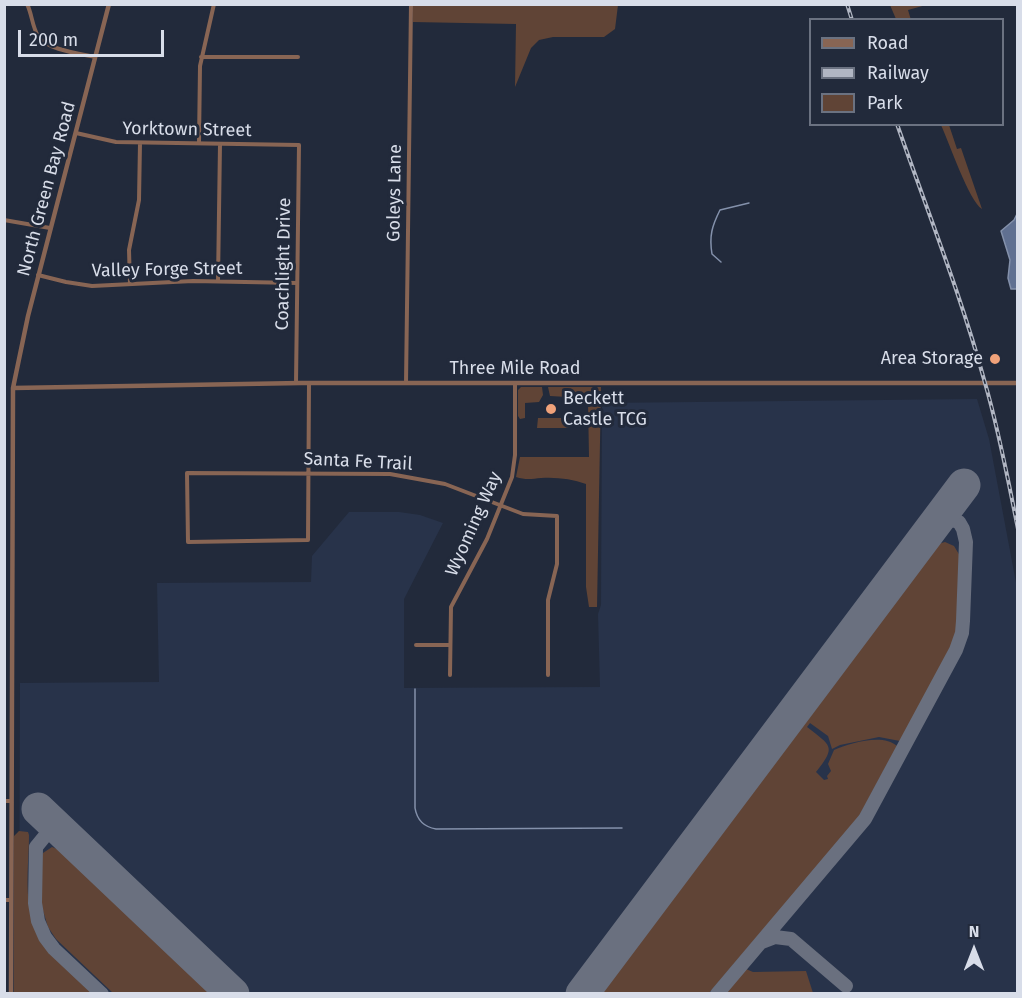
<!DOCTYPE html>
<html>
<head>
<meta charset="utf-8">
<style>
  body { margin:0 }
  #map { position:relative; width:1022px; height:998px; overflow:hidden; background:#222a3b; font-family:"Fira Sans",sans-serif }
  canvas { display:block }
  .frame { position:absolute; inset:0; border:6px solid #d8dde9; pointer-events:none }
  .legend { position:absolute; left:809px; top:18px; width:195px; height:108px; box-sizing:border-box; background:#222a3b; border:2px solid #6b7281; margin:0; padding:8px 10px; list-style:none; font-size:18px; color:#d8dde9 }
  .legend li { display:flex; align-items:center; gap:12px; height:30px }
  .legend b { width:30px; border:2px solid #6b7281 }
  .north { position:absolute; left:944px; top:920px; width:60px; height:60px; -webkit-text-stroke:4px #222a3b; paint-order:stroke; rotate:0deg; font-size:16px; font-weight:700; line-height:24px; text-align:center; color:#d8dde9 }
  .north::after { content:''; display:block; margin:auto; width:21px; height:27px; background:#d8dde9; clip-path:polygon(50% 0,100% 100%,50% 72%,0 100%) }
  .scale { position:absolute; left:18px; top:30px; width:146px; height:27px; box-sizing:border-box; border:3px solid #d8dde9; border-top:0; padding-left:8px; font-size:18px; line-height:21px; white-space:nowrap; color:#d8dde9; -webkit-text-stroke:4px #222a3b; paint-order:stroke }
</style>
</head>
<body>
<div id="map">
<canvas width="1022" height="998"></canvas>
<div class="frame"></div>
<ul class="legend">
<li><b style="height:8px;background:#886554"></b>Road</li>
<li><b style="height:8px;background:#b1b6c3"></b>Railway</li>
<li><b style="height:16px;background:#604436"></b>Park</li>
</ul>
<div class="north">N</div>
<div class="scale">200 m</div>
</div>
<script>
const ctx = document.querySelector('canvas').getContext('2d');
ctx.lineJoin = 'round';
function fillPath(path, color) {
  ctx.fillStyle = color;
  ctx.fill(path, 'evenodd');
}
function strokePath(path, color, width, dash) {
  ctx.strokeStyle = color;
  ctx.lineWidth = width;
  ctx.lineCap = dash ? 'butt' : 'round';
  ctx.setLineDash(dash || []);
  ctx.stroke(path);
}
function write(font, color, halo, rows, align = 'center') {
  ctx.font = font + ' "Fira Sans",sans-serif';
  ctx.lineWidth = 6;
  ctx.setLineDash([]);
  ctx.textBaseline = 'middle';
  ctx.strokeStyle = halo;
  ctx.fillStyle = color;
  for (const [text, x, y, turn = 0] of rows) {
    ctx.save();
    ctx.translate(x, y);
    ctx.rotate((+turn || 0) * Math.PI / 180);
    ctx.textAlign = isNaN(turn) ? turn : align;
    if (halo) ctx.strokeText(text, 0, 0);
    ctx.fillText(text, 0, 0);
    ctx.restore();
  }
}
const built = new Path2D(`
  M977 399 989 439 1017 588V993L19 994 20 683 159 682 157 583 311 582 312 556 349 512H399L420 515 443 523 404 599V688L600 687 598 614 601 605 602 403Z`);
const green = new Path2D(`
  M413 5H618L615 29 604 37H553L539 40 531 48 515 87 516 24 413 22Z
  M890 5H926L908 10 911 20 896 19Z
  M941 125H949L957 149 961 148 982 209C969 201 949 142 941 125Z
  M521 387H542L543 395 539 402 525 403V418L520 419 518 416V390Z
  M548 387H601L597 607H589L586 587V484C572 479 557 477 541 478 532 479 525 480 516 477L520 457H589L588 402 585 398 550 396Z
  M538 418H569V428H537Z
  M945 542 954 546 960 556 956 634 949 651 900 741 879 737 840 745 832 749 828 736 810 723 807 727C831 746 837 746 816 772L824 780 828 779 827 776 831 771 828 764 834 750C850 743 883 733 897 746L857 820 709 993H595L931 546Z
  M19 831 28 832 29 835C29 866 22 906 39 935 51 956 79 976 97 993H14V836Z
  M52 847 72 855 219 993H113L56 939 48 927 41 904 40 860 43 853Z
  M746 969 753 972 806 971 813 993H725Z`);
const water = new Path2D(`
  M1017 214V289H1011L1008 278 1010 260 1001 231 1014 220Z`);
const stream = new Path2D(`
  M721 262 712 254C709 236 712 226 720 210L749 203
  M415 689V808C417 820 424 827 436 829L622 828`);
const taxiway = new Path2D(`
  M54 825 36 847 35 903 38 921 45 937 54 949 102 994
  M762 942 775 937 791 939 846 986
  M717 994 865 819 956 650 962 633 963 621 966 542 963 529 959 522 940 517`);
const runway = new Path2D(`
  M38 809 233 994
  M582 994 964 485`);
const minor = new Path2D(`
  M27 4C32 14 32 26 38 36 44 49 81 54 95 57
  M201 57H298
  M76 133 116 142 299 145 296 383
  M199 143 200 66 214 4
  M4 220 50 228
  M38 275 66 282 92 286 193 281 297 283
  M218 281 220 144
  M130 284 129 250 139 200 140 143
  M309 383 308 540 188 542 187 473 390 474 445 484 523 514 557 516V564L548 600V675
  M406 383 411 4
  M416 645H450
  M450 675 451 607 487 539 512 477 515 455V383
  M4 801H11
  M4 900H11`);
const tertiary = new Path2D(`
  M13 388 301 383H1018
  M11 994 13 388 28 316 109 4`);
const rail = new Path2D(`
  M847 4 852 20
  M897 124C927 210 961 295 985 383 999 431 1008 480 1018 529`);
const markers = [
  [995,359,6,"#f0a27a"],
  [551,409,6,"#f0a27a"]
];
const streetNames = [
  ["Yorktown Street",187,130,1],
  ["North Green Bay Road",47,189,-75],
  ["Goleys Lane",395,193,-89],
  ["Coachlight Drive",284,264,-89],
  ["Valley Forge Street",167,270,-1],
  ["Three Mile Road",515,369],
  ["Santa Fe Trail",358,462,3],
  ["Wyoming Way",474,524,-66]
];
const poiNames = [
  ["Area Storage",983,359],
  ["Beckett",563,399,"left"],
  ["Castle TCG",563,420,"left"]
];
fillPath(built, '#28334a');
fillPath(green, '#604436');
fillPath(water, '#607091');
strokePath(water, '#8491ab', 1.5);
strokePath(stream, '#8491ab', 1.5);
strokePath(taxiway, '#6a707f', 14);
strokePath(runway, '#6a707f', 33);
strokePath(minor, '#886554', 4);
strokePath(tertiary, '#886554', 4.5);
strokePath(rail, '#b1b6c3', 4);
strokePath(rail, '#222a3b', 1.5, [4.5]);
for (const [x, y, r, color] of markers) {
  const dot = new Path2D();
  dot.arc(x, y, r, 0, 2 * Math.PI);
  ctx.fillStyle = color;
  ctx.fill(dot);
  strokePath(dot, '#222a3b', 2);
}
write('18px', '#d8dde9', '#222a3b', streetNames);
write('18px', '#d8dde9', '#222a3b', poiNames, 'right');
</script>
</body>
</html>
